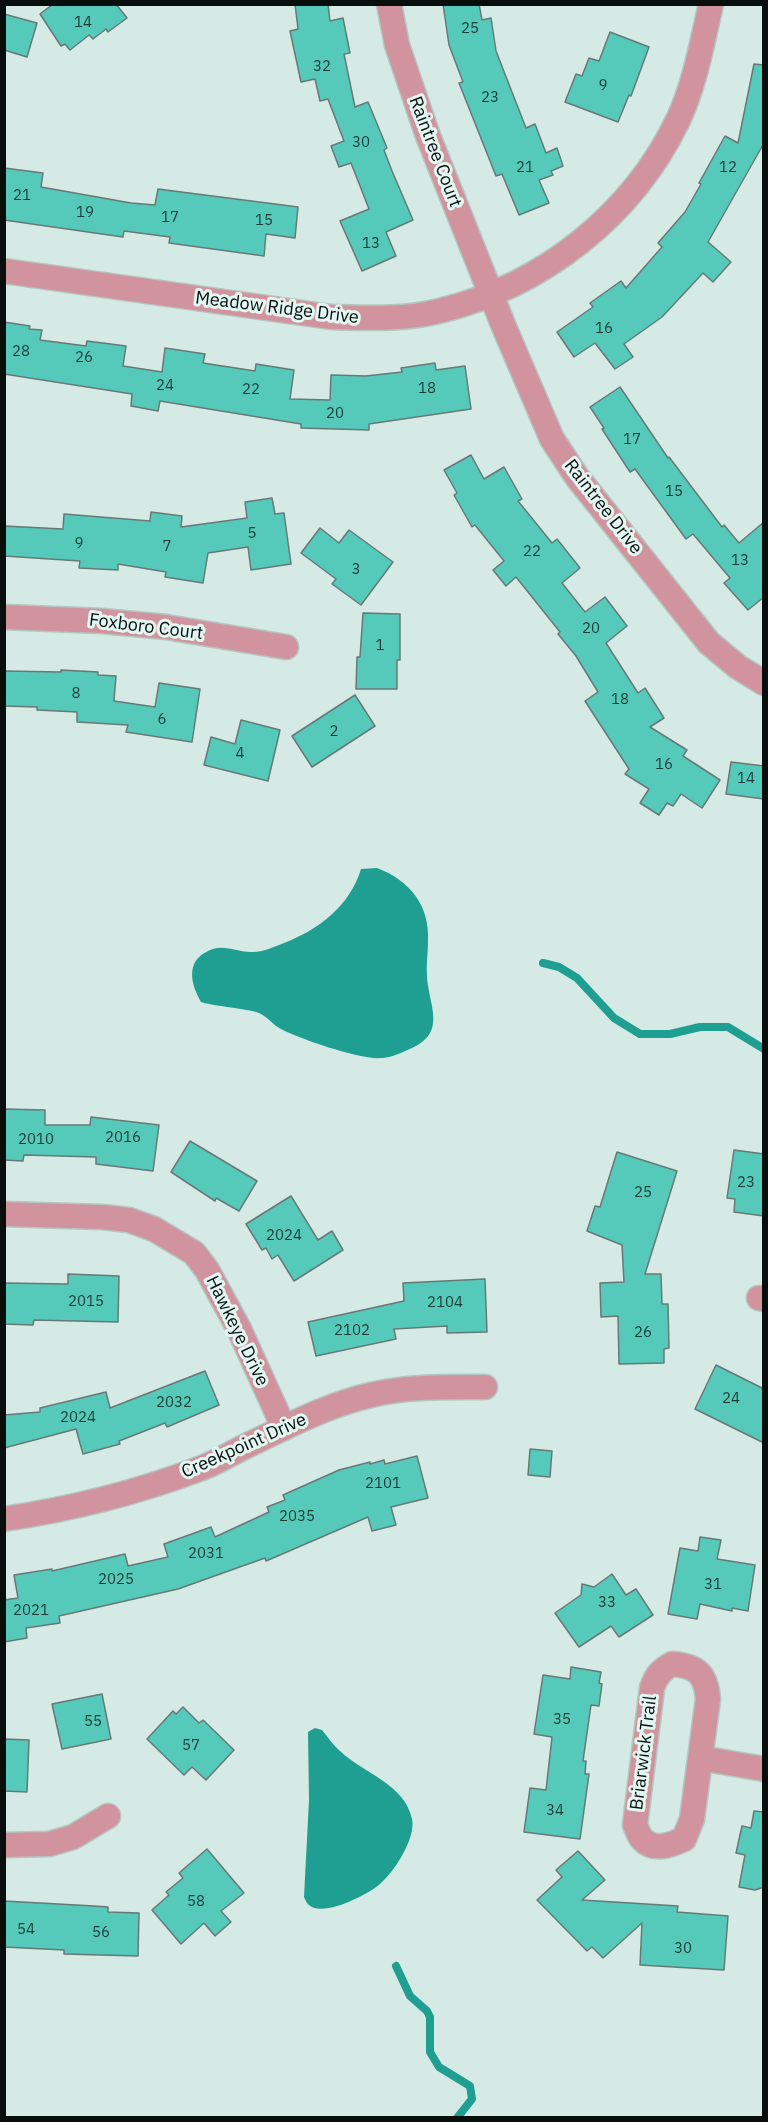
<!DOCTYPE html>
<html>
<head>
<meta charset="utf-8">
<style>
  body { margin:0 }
  #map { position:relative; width:768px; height:2122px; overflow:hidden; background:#d5e9e5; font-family:"IBM Plex Sans",sans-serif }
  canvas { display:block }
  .frame { position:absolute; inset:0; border:6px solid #070e0c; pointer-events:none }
</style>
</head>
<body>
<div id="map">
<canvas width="768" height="2122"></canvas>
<div class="frame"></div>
</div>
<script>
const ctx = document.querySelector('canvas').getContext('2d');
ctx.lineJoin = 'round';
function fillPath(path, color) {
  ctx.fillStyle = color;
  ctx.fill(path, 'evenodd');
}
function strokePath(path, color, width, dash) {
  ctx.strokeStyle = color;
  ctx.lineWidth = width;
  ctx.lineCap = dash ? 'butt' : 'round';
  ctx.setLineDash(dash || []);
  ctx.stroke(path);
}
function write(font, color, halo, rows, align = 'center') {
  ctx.font = font + ' "IBM Plex Sans",sans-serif';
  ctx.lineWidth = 6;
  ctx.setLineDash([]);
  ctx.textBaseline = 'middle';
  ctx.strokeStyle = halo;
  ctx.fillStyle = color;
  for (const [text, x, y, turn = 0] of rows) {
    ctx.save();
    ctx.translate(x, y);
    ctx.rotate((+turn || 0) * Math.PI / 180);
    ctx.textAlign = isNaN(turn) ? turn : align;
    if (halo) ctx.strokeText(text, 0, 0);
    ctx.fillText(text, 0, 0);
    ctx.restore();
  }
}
const water = new Path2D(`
  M377 868C409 880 430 905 428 941 428 953 426 965 427 977 429 1006 447 1032 412 1048 403 1052 391 1058 381 1058 361 1060 300 1039 281 1029 273 1025 268 1017 259 1013 245 1008 218 1007 201 1002 191 984 185 962 208 951 224 943 236 953 253 952 263 952 274 947 284 943 318 930 350 906 361 869Z
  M315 1728 322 1730C328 1737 333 1745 340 1751 363 1773 405 1784 412 1819 416 1838 395 1871 380 1884 369 1894 323 1918 309 1905 307 1904 305 1899 304 1897L309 1800 308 1732Z`);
const stream = new Path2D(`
  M543 963 559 967 577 978 614 1018 640 1034H670L700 1027H728L764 1049
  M396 1966 410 1996 427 2011 430 2017V2052L439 2067 470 2086 472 2099 457 2118`);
const building = new Path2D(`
  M53 4H116L127 18 108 32 106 29 93 39 89 35 70 50 65 44 61 46 40 14Z
  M295 4H328L330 21 343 18 350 53 344 54 355 107 368 102 387 148 384 150 392 171 413 220 386 232 396 256 362 271 340 221 369 209 351 163 339 167 331 146 344 141 328 99 320 101 315 79 301 82 290 31 298 29Z
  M443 4H479L482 20 491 18 496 51 526 128 535 124 546 153 557 148 563 166 551 171 553 175 539 180 549 203 519 215 502 174 496 176 459 83 463 82 449 45Z
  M4 14 37 23 27 57 4 50Z
  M610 32 649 47 631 96 629 95 618 122 565 102 576 74 582 76 589 58 599 61Z
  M754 64 764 65V143L708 242 731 262 713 282 703 273 662 317 624 344 633 357 615 369 595 343 574 357 557 332 593 307 590 303 621 281 626 288 662 247 658 243 685 212 701 184 699 183 725 136 738 143Z
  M4 168 43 173 41 187 131 203 155 205 158 189 298 207 295 238 266 234 264 256 169 243 170 237 124 231 123 237 4 220Z
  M4 322 30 326 29 329 42 330 40 340 86 346 87 341 126 346 123 366 162 372 165 348 205 354 203 363 255 371 256 364 294 370 290 399 330 400 331 375 366 376 402 372 401 368 435 363 436 370 465 366 471 409 369 424V430L301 428V424L160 401 158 411 131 406 132 394 4 374Z
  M620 387 668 458 669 457 722 527 724 525 739 543 764 522V597L748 610 724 583 730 578 693 534 686 539 635 469 630 472 602 429 604 428 590 407Z
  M471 455 484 479 504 467 522 499 518 501 552 543 557 539 580 568 562 583 585 612 605 597 627 626 606 643 638 693 645 688 664 718 650 727 687 750 683 756 720 780 702 808 681 794 673 806 667 803 659 815 640 803 649 789 625 774 629 769 585 701 598 692 576 656 558 634 560 632 516 577 506 586 493 570 504 561 475 525 472 527 454 495 457 493 444 470Z
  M272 498 275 514 284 513 291 564 251 570 248 547 208 553 203 583 165 577 166 572 118 564V570L79 568 80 561 4 556V526L63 529 64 514 150 521 151 512 182 516 181 527 247 518 245 502Z
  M320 528 339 543 349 530 393 562 361 605 332 584 336 579 301 553Z
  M363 613 400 614V660H397V689H356L357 657H360Z
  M61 670 98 672V675L116 676 114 701 155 707 159 683 200 689 192 742 126 732 128 725 77 722V712L37 710V707L4 706V671L61 672Z
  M355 695 375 726 312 767 292 736Z
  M241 720 280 730 268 781 204 765 211 737 235 744Z
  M731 762 764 766V799L726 794Z
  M4 1109 45 1110V1125H90L91 1117 159 1125 153 1171 96 1164V1157L24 1155 23 1161 4 1160Z
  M190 1141 257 1181 239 1211 216 1198 215 1201 171 1172Z
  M734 1150 764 1154V1216L734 1212 735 1199 727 1198Z
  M617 1152 677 1171 645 1274H661L662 1304H668L669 1348 664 1349V1363L619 1364 618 1316 601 1317 600 1283 624 1282 622 1245 587 1231 595 1206 600 1207Z
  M291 1196 318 1240 332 1231 343 1250 294 1281 278 1255 272 1259 266 1248 262 1250 246 1224Z
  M68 1274 119 1276 118 1322 34 1320 33 1325 4 1324V1283L68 1284Z
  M485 1279 487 1332 447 1333V1326L394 1329 396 1339 316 1356 308 1322 404 1301 403 1283Z
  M716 1365 764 1389V1443L695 1409Z
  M205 1371 219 1405 167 1427 165 1423 119 1441 120 1444 83 1454 76 1429 4 1448V1415L40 1412V1408L106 1392 110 1408Z
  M530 1449 552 1451 550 1477 528 1475Z
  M417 1456 428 1498 391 1507 396 1525 372 1531 368 1517 266 1561 265 1558 178 1589 59 1616 60 1623 26 1628 27 1638 4 1642V1600L18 1598 14 1575 52 1569V1571L125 1554 128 1566 168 1557 164 1544 211 1527 215 1537 269 1512 267 1507 285 1500 283 1495 339 1470 370 1462V1464L384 1460 385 1464Z
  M700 1537 721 1540 717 1559 755 1565 748 1611 732 1608V1611L700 1604 697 1619 668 1614 680 1548 698 1551Z
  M612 1574 626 1595 636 1589 653 1615 619 1637 611 1626 579 1647 555 1613 581 1595 582 1584 594 1587Z
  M571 1667 601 1672 599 1683 602 1684 599 1706 591 1705 583 1761H586L585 1774H589L580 1839 524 1832 530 1788 546 1790 552 1737 534 1734 543 1675 570 1679Z
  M102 1694 111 1739 62 1749 52 1704Z
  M183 1707 199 1723 203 1720 234 1750 206 1780 192 1767 184 1775 147 1739 173 1711 176 1714Z
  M4 1739 29 1740 27 1792 4 1791Z
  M754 1811 764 1812V1887L755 1890 739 1887 745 1855 736 1853 742 1826 751 1828Z
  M207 1849 244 1893 221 1911 231 1922 215 1936 204 1923 181 1944 152 1910 169 1895 166 1892 183 1878 179 1873Z
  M578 1851 605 1880 582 1900 678 1906 677 1912 728 1916 724 1970 640 1965 642 1923 603 1958 592 1947 587 1951 537 1900 562 1877 556 1870Z
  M4 1901 94 1906 108 1907V1912L139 1913 138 1956 64 1954V1950L4 1947Z`);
const minor = new Path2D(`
  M389 4 397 45 428 136 504 327 552 439 577 477 709 643 738 667 764 683
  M4 271 331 317C367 318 404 320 439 311 543 286 633 215 679 118 695 83 702 43 711 4
  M4 617 102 621 166 627 286 647
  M4 1214 102 1217 129 1220 154 1229 194 1253 207 1270 239 1329 284 1428
  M759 1298 764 1299
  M4 1519C71 1509 136 1493 199 1469 213 1464 227 1456 240 1449 282 1429 326 1405 371 1395 408 1386 448 1387 485 1387
  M672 1664C697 1666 706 1674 708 1699L692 1819 684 1839C671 1845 654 1852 642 1839 639 1836 637 1829 635 1825L652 1688C656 1676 661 1670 672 1664Z
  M700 1758 764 1769
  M4 1845 49 1844 73 1837 108 1816`);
const numberNames = [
  ["14",83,23],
  ["25",470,29],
  ["32",322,67],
  ["9",603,86],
  ["23",490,98],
  ["30",361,143],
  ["21",525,168],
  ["12",728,168],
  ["21",22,196],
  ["19",85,213],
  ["17",170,218],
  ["15",264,221],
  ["13",371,244],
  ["16",604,329],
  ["28",21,352],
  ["26",84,358],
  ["24",165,386],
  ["18",427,389],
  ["22",251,390],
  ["20",335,414],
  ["17",632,440],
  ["15",674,492],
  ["5",252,534],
  ["9",79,544],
  ["7",167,547],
  ["22",532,552],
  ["13",740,561],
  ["3",356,570],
  ["20",591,629],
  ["1",380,646],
  ["8",76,694],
  ["18",620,700],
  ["6",162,720],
  ["2",334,732],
  ["4",240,754],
  ["16",664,765],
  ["14",746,779],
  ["2016",123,1138],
  ["2010",36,1140],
  ["23",746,1183],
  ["25",643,1193],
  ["2024",284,1236],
  ["2015",86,1302],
  ["2104",445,1303],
  ["2102",352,1331],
  ["26",643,1333],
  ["24",731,1399],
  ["2032",174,1403],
  ["2024",78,1418],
  ["2101",383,1484],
  ["2035",297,1517],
  ["2031",206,1554],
  ["2025",116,1580],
  ["31",713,1585],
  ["33",607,1603],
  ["2021",31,1611],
  ["35",562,1720],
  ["55",93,1722],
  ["57",191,1746],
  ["34",555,1811],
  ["58",196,1902],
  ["54",26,1930],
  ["56",101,1933],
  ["30",683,1949]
];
const streetNames = [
  ["Raintree Court",435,152,69],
  ["Meadow Ridge Drive",277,308,7],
  ["Raintree Drive",603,507,52],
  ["Foxboro Court",146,627,7],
  ["Hawkeye Drive",237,1331,64],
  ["Creekpoint Drive",244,1446,-24],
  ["Briarwick Trail",644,1753,-83]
];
fillPath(water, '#1e9f91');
strokePath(stream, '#1e9f91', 8);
fillPath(building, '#56caba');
strokePath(building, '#677976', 1.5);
strokePath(minor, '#b4c6c2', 27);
strokePath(minor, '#d1939d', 24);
write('15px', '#1b3d38', null, numberNames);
write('18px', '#070e0c', '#e2f6f2', streetNames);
</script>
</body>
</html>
